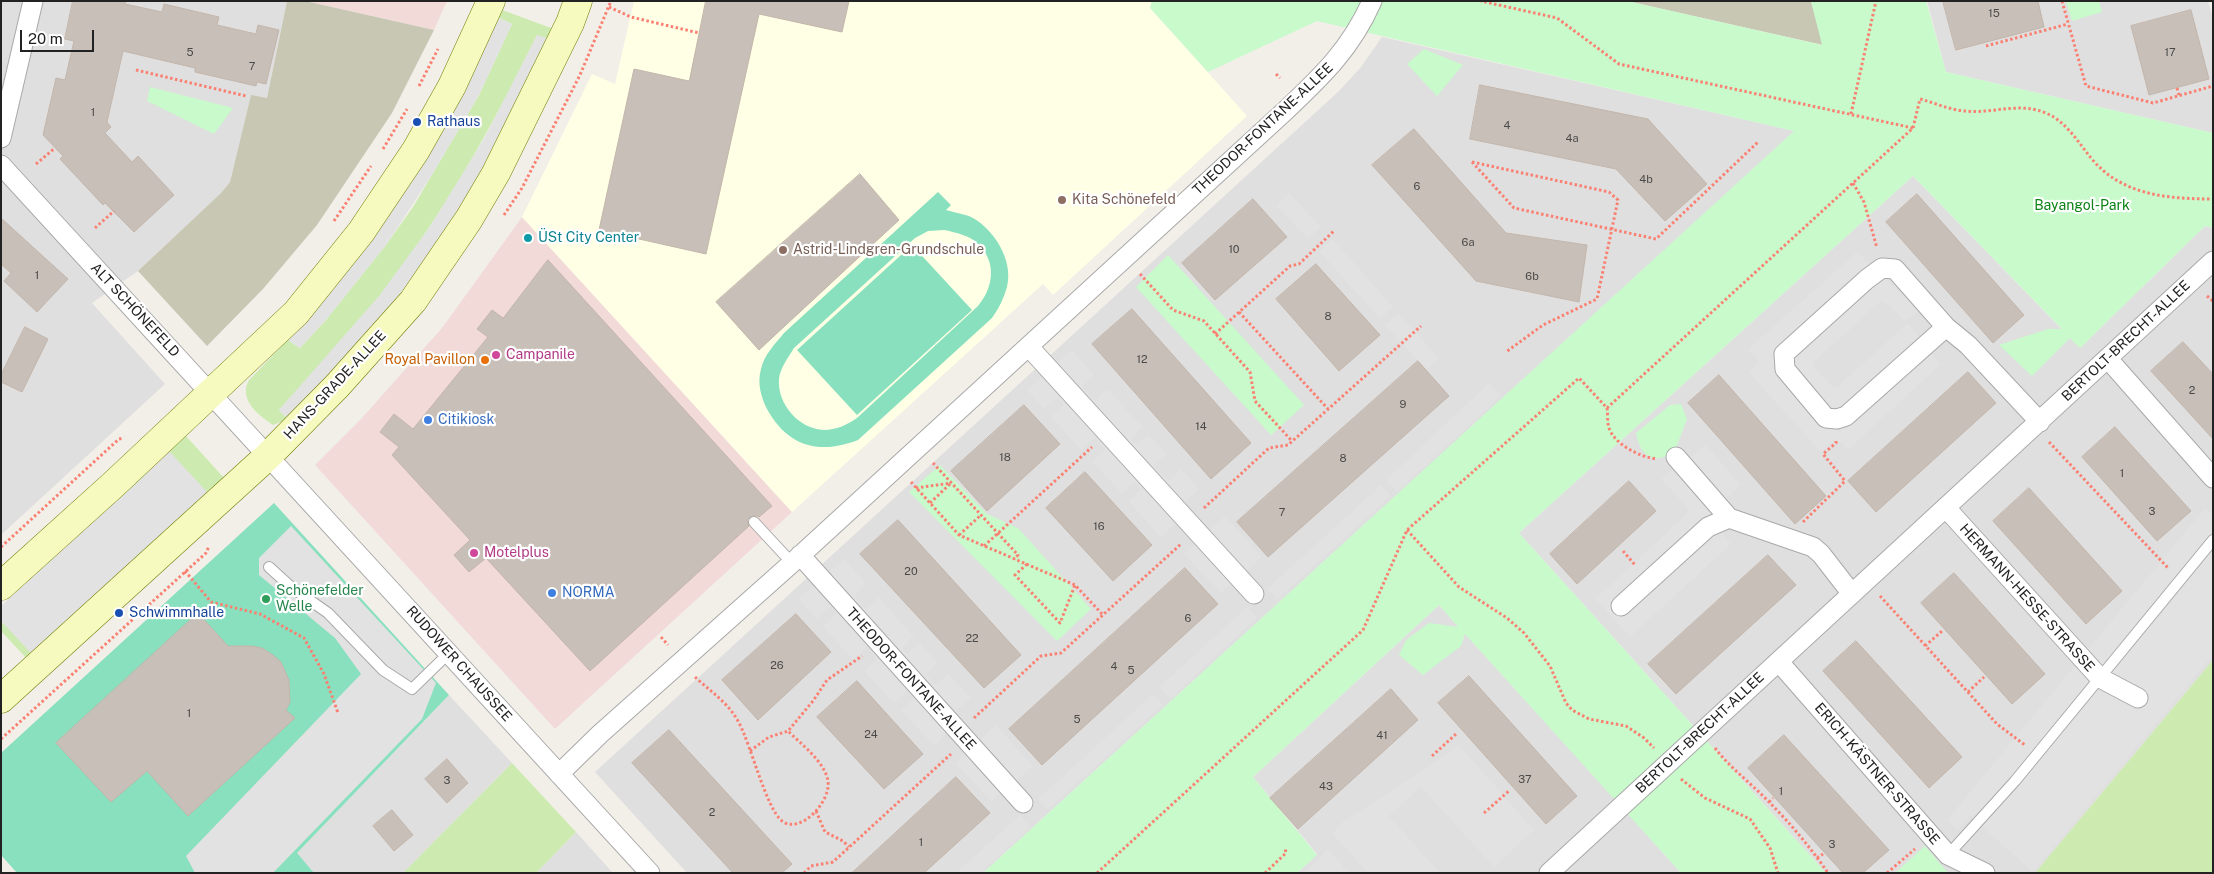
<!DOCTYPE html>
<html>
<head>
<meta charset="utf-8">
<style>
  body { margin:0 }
  #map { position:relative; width:2214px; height:874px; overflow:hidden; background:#f2efe9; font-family:"Public Sans",sans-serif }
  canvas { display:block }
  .frame { position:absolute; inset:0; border:2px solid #222; pointer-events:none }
  .scale { position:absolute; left:20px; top:30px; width:74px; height:22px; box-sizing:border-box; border:2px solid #222; border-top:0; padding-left:6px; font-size:15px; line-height:18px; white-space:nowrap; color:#222; -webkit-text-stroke:4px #fff; paint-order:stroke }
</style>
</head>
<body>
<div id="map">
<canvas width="2214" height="874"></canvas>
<div class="frame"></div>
<div class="scale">20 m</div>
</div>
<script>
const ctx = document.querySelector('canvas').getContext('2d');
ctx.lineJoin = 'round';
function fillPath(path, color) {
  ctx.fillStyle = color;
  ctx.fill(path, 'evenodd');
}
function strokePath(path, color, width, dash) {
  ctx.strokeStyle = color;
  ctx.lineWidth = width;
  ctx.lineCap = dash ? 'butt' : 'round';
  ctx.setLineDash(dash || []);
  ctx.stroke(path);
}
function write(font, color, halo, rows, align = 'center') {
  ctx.font = font + ' "Public Sans",sans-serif';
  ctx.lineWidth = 4.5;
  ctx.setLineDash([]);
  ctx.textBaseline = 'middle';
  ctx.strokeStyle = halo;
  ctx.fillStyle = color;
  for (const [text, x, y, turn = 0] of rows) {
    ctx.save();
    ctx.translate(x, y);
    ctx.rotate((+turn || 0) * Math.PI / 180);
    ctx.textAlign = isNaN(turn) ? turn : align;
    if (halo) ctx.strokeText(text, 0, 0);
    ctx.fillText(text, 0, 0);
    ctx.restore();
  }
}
const residential = new Path2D(`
  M1 1H287L267 98 251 96 230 182 221 193 138 271 92 303 165 384 1 535Z
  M1927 1H2208L2213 18V133L1946 72Z
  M1382 37 1795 131 983 873H687L595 772 1339 91 1361 67Z
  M1913 176 2080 348 2205 226 2213 228V660L2035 873H1826L1519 533Z
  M1439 605 1601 783 1681 873H1297L1317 854 1253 777Z
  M449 695 512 763 403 873H314L296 854Z
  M576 832 613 873H536Z`);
const commercial = new Path2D(`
  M305 1H447L434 30Z
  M522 217 792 512 555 729 315 465 362 418 442 328Z`);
const education = new Path2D(`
  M634 1H1152L1150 8 1247 116 1053 295 1043 284 792 512 522 217 592 74 615 84Z`);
const construction = new Path2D(`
  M287 1H305L434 30 392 113 317 225 263 289 207 346 138 271 221 193 230 182 251 95 267 98Z
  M1627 1H1811L1823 45Z`);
const grass = new Path2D(`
  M502 10 554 29 550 39 537 36C492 127 443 215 380 296 348 336 313 372 279 410L288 419 273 425C258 415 238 399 249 380L288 340 300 348 325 321 386 245 413 207 479 95 512 24 499 18Z
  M186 436 224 478 20 641 32 654 27 659 1 631V621L6 626 181 465 169 451Z
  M2213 660V873H2035Z
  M512 763 576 832 536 873H403Z`);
const park = new Path2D(`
  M1152 1H1627L1822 45 1811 1H1926L1946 72 2213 133V228L2205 226 2080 348 2070 338 2032 376 1999 345 2048 329H2062L1913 176 1519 533 1826 873H1681L1465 634 1461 646 1423 675 1399 655 1406 640 1429 623 1458 627 1439 605 1253 777 1317 855 1297 873H983L1794 131 1317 21 1208 72 1150 8Z
  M2066 1H2099L2102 12 2072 21Z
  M1424 49 1463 65 1437 96 1407 64Z
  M150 87 233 108 214 134 147 101Z
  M1168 255 1304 405 1271 435 1136 287Z
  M1681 404 1687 419 1674 453C1652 464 1641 457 1636 433L1670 405Z
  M940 465 987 514 1018 528 1091 609 1057 641 909 492Z
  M1925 846 1948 873H1895Z`);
const pitch = new Path2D(`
  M938 192 951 205 946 210C953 212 962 214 969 216 993 227 1014 260 1007 287 1004 298 999 308 992 318L858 440C819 455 788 447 767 409 761 397 757 383 761 369 764 355 775 344 784 333ZM945 230C956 233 969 235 977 243 997 261 994 287 978 306L857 418C847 425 836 430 824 430 799 429 777 404 779 379 780 368 788 358 794 348L915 238 928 231Z
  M912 245 972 310 857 415 797 350Z
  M274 503 449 695 297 853 314 873H17L1 855V753Z`);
const parking = new Path2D(`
  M499 18 512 24 479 95 433 173 386 245 325 321 300 348 288 340 344 275 462 93Z
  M537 35 550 39 491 156 445 232 392 304 336 369 288 419 279 410 379 296 429 228 484 139Z
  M1289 193 1321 227 1308 239 1276 205Z
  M1333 239 1393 307 1380 319 1319 251Z
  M1857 252 1919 311 1905 321 1882 300 1815 361 1813 366 1834 388 1837 387 1908 323 1941 364 1848 450 1841 442H1832L1821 452 1749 373 1759 361 1748 349Z
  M1398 313 1439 358 1426 370 1385 325Z
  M1072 350 1094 375 1082 387 1095 401 1107 389 1143 427 1131 439 1136 445 1149 435 1167 454 1154 466 1168 481 1181 469 1199 489 1186 501 1175 525 1160 537 1129 501 1141 489 1134 482 1122 494 1092 461 1105 450 1095 438 1081 450 1050 416 1064 405 1058 398 1044 409 1027 390Z
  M1489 383 1501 396 1397 492 1386 480Z
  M1706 445 1741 485 1728 497 1721 532 1731 544 1630 637 1595 599 1689 512 1685 505 1661 479Z
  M169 451 208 493 32 654 1 621V606Z
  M1381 485 1391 496 1277 600 1267 589Z
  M2205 508 2213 516V655L2033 872 1970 816 1958 830 1947 820Z
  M1225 516 1262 557 1221 593 1184 554Z
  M291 526 436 683 422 719 273 873H195L186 856 361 674 335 638 259 575V558Z
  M844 558 866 584 854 595 866 609 879 597 914 637 902 648 907 654 920 643 938 662 926 674 935 685 948 674 971 698 957 710 946 734 934 746 901 710 913 699 907 692 894 703 864 671 877 659 867 647 853 659 822 626 836 614 830 607 817 619 798 599Z
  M1247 607 1257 618 1170 699 1159 687Z
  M1153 694 1163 705 1048 810 1038 799Z
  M996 725 1033 766 992 802 955 763Z
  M1458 744 1534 830 1494 867 1421 787 1389 816 1440 873H1368L1332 833 1344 821 1443 757Z
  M1020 815 1031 827 980 873H956Z
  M1328 849 1349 873H1303Z`);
const building = new Path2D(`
  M73 1H126L125 4 162 12 164 4 219 17 217 25 256 34 258 25 279 30 266 84 257 82 256 86 195 72V68L123 51 107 122 111 127 105 133 132 162 138 156 174 195 134 232 105 203 103 205 60 159 63 156 43 135 56 78 65 80 74 41 65 39Z
  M706 1H849L842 32 759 14 706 254 599 230 634 69 689 81Z
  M1943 1H2038L2044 27 1956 50Z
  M2191 10 2209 79 2149 95 2131 26Z
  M1480 85 1648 119 1707 184 1665 221 1616 169 1470 139Z
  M1414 129 1506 233 1587 245 1579 302 1476 281 1372 165Z
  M860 174 899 220 759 350 716 302Z
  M1917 194 2024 315 1993 343 1886 222Z
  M1253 199 1287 237 1215 300 1182 263Z
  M1 218 68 279 37 312 4 281 11 273 1 264Z
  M548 260 772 506 759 517 756 515 750 517 747 520 749 526 590 671 486 558 469 572 454 555 470 540 392 455 399 447 380 432 394 414 413 429 488 337 477 329 492 310 503 318Z
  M1316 264 1380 335 1339 371 1276 299Z
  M1132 309 1251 443 1211 479 1092 344Z
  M25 327 48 339 22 392 1 382V375Z
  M2183 342 2213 374V439L2151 371Z
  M1418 361 1449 396 1268 557 1237 522Z
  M1968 372 1996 403 1876 512 1848 481Z
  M1719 375 1826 496 1795 524 1688 403Z
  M1024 405 1060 444 987 511 951 471Z
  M2115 427 2191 511 2157 541 2082 457Z
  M1085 472 1152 545 1113 581 1046 508Z
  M1629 481 1656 511 1577 584 1550 554Z
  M2029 488 2122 591 2086 624 1993 521Z
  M898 520 1021 655 984 688 860 554Z
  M1768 555 1796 585 1676 694 1648 664Z
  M1185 568 1218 604 1042 765 1009 729Z
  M1954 573 2045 674 2012 704 1921 603Z
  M198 613 228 646H252L262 648 273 655 281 662 289 680 290 702 286 710 295 718 188 816 147 771 111 802 56 743Z
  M796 614 831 652 758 720 722 680Z
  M1856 641 1962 757 1929 788 1823 671Z
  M1469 676 1577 796 1546 824 1438 703Z
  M857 681 923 754 884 789 817 717Z
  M1391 689 1418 720 1298 829 1270 798Z
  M669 730 792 864 782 873H733L632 763Z
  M1784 735 1889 850 1863 873H1843L1748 768Z
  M447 759 468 783 447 803 425 779Z
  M956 777 990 813 924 873H852Z
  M392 810 413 835 394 851 373 826Z`);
const path = new Path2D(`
  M2062 1 2086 86 2153 103 2213 86
  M609 7 631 17 699 33
  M1986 46 2068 24
  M136 70 246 96
  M1276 74 1280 78
  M419 86 438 49
  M2177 88 2179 95
  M1851 114 1876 1
  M1913 128 1920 99C1935 103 1950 110 1965 111 1993 114 2021 101 2048 114 2066 122 2079 143 2091 158 2121 195 2167 199 2213 199
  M383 149 407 109
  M1472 162 1609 192 1618 200 1597 299 1543 325 1506 352
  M1472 162 1514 208 1656 239 1758 142
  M36 164 55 148
  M1853 183 1864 202 1877 248
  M504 215 522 188 580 75 611 1
  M334 221 371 166
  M95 228 114 211
  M1140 274 1173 310 1204 321 1250 372 1255 401 1292 441
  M2207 296 2213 301
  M1239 312 1328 409
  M1215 334 1290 266 1299 264 1335 230
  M1607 408C1608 414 1607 422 1609 428 1615 445 1640 457 1657 459
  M2049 442 2169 569
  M933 463 1018 555 1014 559
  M911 482 959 535 1075 585 1103 615
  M916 488 951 483
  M930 503 951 483
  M1204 508 1269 448 1288 445 1421 326
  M1803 522 1845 481 1823 454 1836 443V439
  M1407 530 1459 587 1507 618 1524 633 1550 666 1566 703 1572 710 1589 719 1626 726 1644 738 1654 748
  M959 535 981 515
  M984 546 1092 447
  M1 547 119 439 124 438
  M1623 551 1635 565
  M1027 564 1015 575 1060 623 1075 585
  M185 571 211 602 260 614 304 638 324 674 338 713
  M1880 596 1997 724 2025 745
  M661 637 668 645
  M1925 646 1942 631
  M695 677C711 692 729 703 739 723 751 745 766 808 782 821 800 835 831 802 828 781 825 762 801 744 788 731
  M1968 692 1984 677
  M974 718 1041 656 1061 653 1181 544
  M1 739 206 553 209 546
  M1715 748C1730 768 1751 783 1769 802 1790 823 1811 848 1828 873
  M750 751 769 737 788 731 813 701 827 680 862 656
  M1432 756 1456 734
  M1681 779 1705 798 1750 819 1770 848 1778 873
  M1769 802 1773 798
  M816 811 825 832 843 841 849 847
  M1484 813 1510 790
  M1817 858 1823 854
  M804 873 811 866 833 862 951 754
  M1097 873 1363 630 1407 530 1579 378 1607 408 1913 128 1619 64 1557 18 1481 1
  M1265 873 1286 853 1285 848
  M1887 873 1915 849`);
const lane = new Path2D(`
  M754 522 792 563
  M269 567 291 587 328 613 383 670 412 689 449 653
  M1948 855 2015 781 2213 540`);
const street = new Path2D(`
  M1 138 33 1
  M1 165 650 873
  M1946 327 1895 269 1882 268 1867 279 1784 354 1785 369 1826 418 1837 419 1846 416 1946 327 1968 345 2040 422
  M1029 347 1254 594
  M2108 359 2213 478
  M1676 457 1729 518
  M1946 508 2100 678 2138 698
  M800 555 1023 803
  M1621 606 1708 527 1729 518 1813 547 1821 554 1852 594
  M1779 662 1948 855 1985 873
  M559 774 600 734 792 563 1284 112C1321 77 1351 49 1372 1
  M1549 873 2213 261`);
const secondary = new Path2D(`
  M1 586 114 484 296 313 361 232 416 150 452 86 491 1
  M1 699 268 456 337 386 413 301 469 219 496 173 570 23 578 1`);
const markers = [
  [417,122,5,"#1a4fb4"],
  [1062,200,5,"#8d6e63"],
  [528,238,5,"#0f9aa8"],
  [783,250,5,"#8d6e63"],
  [496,355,5,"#d1479c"],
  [485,360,5,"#e8710a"],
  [428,420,5,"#3f7fe0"],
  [474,553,5,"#d1479c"],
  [552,593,5,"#3f7fe0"],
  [266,599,5,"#2e9e5b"],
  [119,613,5,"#1a4fb4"]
];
const numberNames = [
  ["15",1994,14],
  ["5",190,53],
  ["17",2170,53],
  ["7",252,67],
  ["1",93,113],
  ["4",1507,126],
  ["4a",1572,139],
  ["4b",1646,180],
  ["6",1417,187],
  ["6a",1468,243],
  ["10",1234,250],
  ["1",37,276],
  ["6b",1532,277],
  ["8",1328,317],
  ["12",1142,360],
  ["2",2192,391],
  ["9",1403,405],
  ["14",1201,427],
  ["18",1005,458],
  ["8",1343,459],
  ["1",2122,474],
  ["3",2152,512],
  ["7",1282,513],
  ["16",1099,527],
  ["20",911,572],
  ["6",1188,619],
  ["22",972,639],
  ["26",777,666],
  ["4",1114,667],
  ["5",1131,671],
  ["1",189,714],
  ["5",1077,720],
  ["24",871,735],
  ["41",1382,736],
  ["37",1525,780],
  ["3",447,781],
  ["43",1326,787],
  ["1",1781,792],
  ["2",712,813],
  ["1",921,843],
  ["3",1832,845]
];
const transitNames = [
  ["Rathaus",427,122],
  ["Schwimmhalle",129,613]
];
const streetNames = [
  ["THEODOR-FONTANE-ALLEE",1263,129,-43],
  ["ALT SCHÖNEFELD",135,310,47],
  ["BERTOLT-BRECHT-ALLEE",2126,341,-43],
  ["HANS-GRADE-ALLEE",335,385,-47],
  ["HERMANN-HESSE-STRASSE",2027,598,48],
  ["RUDOWER CHAUSSEE",459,664,48],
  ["THEODOR-FONTANE-ALLEE",911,679,48],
  ["BERTOLT-BRECHT-ALLEE",1700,733,-43],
  ["ERICH-KÄSTNER-STRASSE",1877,774,49]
];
const educationNames = [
  ["Kita Schönefeld",1072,200],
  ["Astrid-Lindgren-Grundschule",793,250]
];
const parkNames = [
  ["Bayangol-Park",2082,206]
];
const cultureNames = [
  ["ÜSt City Center",538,238]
];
const hotelNames = [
  ["Campanile",506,355],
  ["Motelplus",484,553]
];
const foodNames = [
  ["Royal Pavillon",475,360]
];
const shopNames = [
  ["Citikiosk",438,420],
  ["NORMA",562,593]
];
const leisureNames = [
  ["Schönefelder",276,591],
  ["Welle",276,607]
];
fillPath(residential, '#e0dfdf');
fillPath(commercial, '#f2dad9');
fillPath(education, '#ffffe5');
fillPath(construction, '#c7c7b4');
fillPath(grass, '#cdebb0');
fillPath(park, '#c8facc');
fillPath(pitch, '#88e0be');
fillPath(parking, '#e2e2e2');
fillPath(building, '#c7bfb8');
strokePath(building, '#c4b6ab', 1);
strokePath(lane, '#a9a9a9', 12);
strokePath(street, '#a9a9a9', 21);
strokePath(secondary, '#707d05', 29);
strokePath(path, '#fa8072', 3, [2.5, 2.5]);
strokePath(lane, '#fff', 10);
strokePath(street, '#fff', 19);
strokePath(secondary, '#f7fabf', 28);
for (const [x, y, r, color] of markers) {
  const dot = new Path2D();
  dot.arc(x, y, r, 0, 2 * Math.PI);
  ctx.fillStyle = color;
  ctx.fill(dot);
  strokePath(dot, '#fff', 2);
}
write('11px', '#4b4948', null, numberNames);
write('14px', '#164399', '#fff', transitNames, 'left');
write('14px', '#222', '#fff', streetNames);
write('14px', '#785e54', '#fff', educationNames, 'left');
write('14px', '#0c8416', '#fff', parkNames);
write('14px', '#0d838f', '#fff', cultureNames, 'left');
write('14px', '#b23c85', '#fff', hotelNames, 'left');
write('14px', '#c56008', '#fff', foodNames, 'right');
write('14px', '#366cbe', '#fff', shopNames, 'left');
write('14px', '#27864d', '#fff', leisureNames, 'left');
</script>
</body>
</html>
